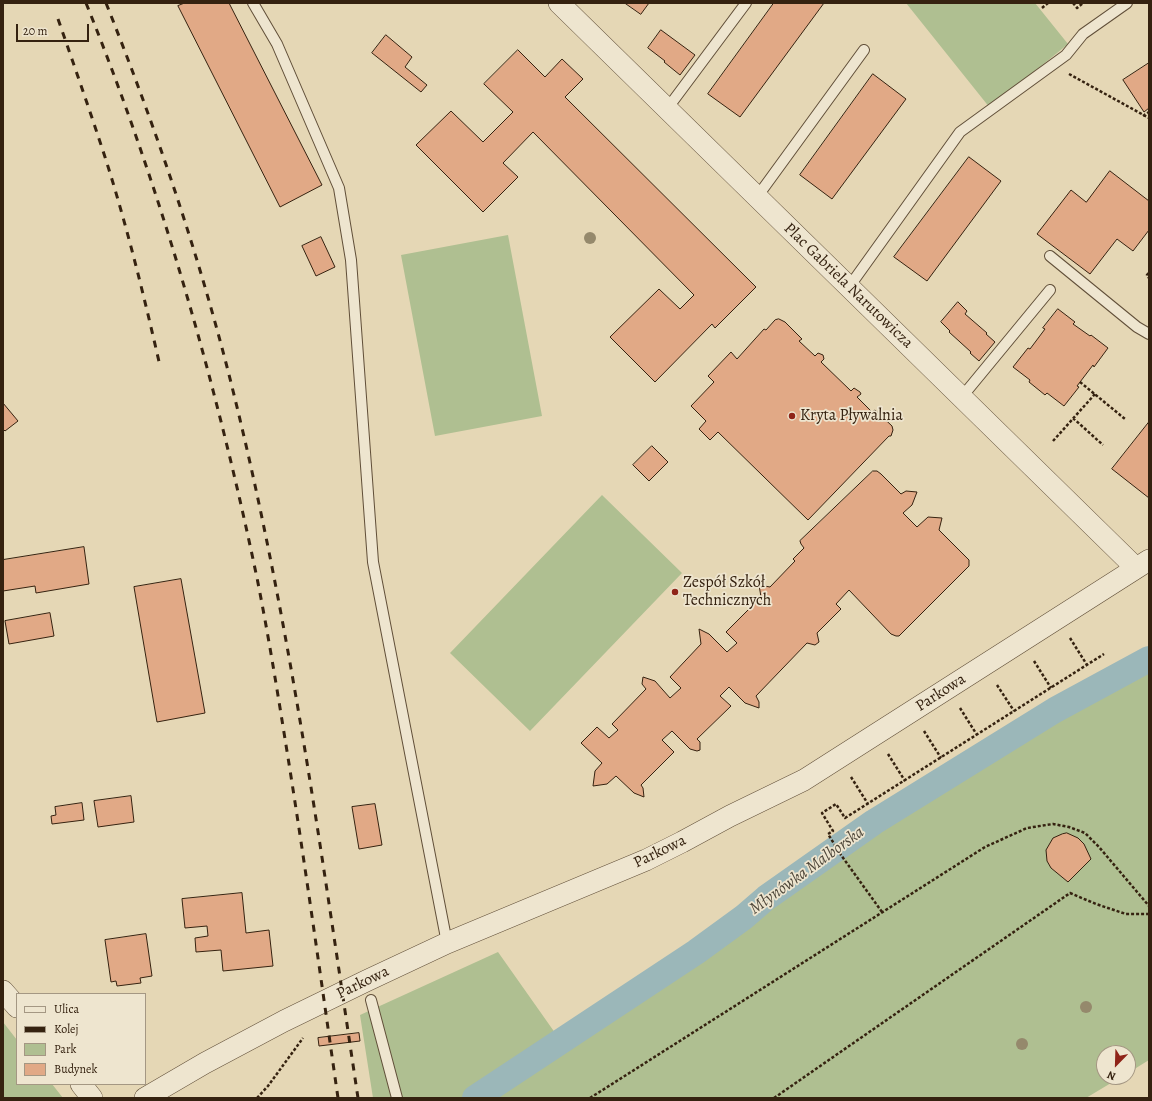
<!DOCTYPE html>
<html>
<head>
<meta charset="utf-8">
<style>
  body { margin:0 }
  #map { position:relative; width:1152px; height:1101px; overflow:hidden; background:#e5d7b5; font-family:Alegreya,serif }
  canvas { display:block }
  .frame { position:absolute; inset:0; border:4px solid #352210; pointer-events:none }
  .legend { position:absolute; left:16px; top:993px; width:130px; height:92px; box-sizing:border-box; background:#eee5cf; border:1px solid #a49783; margin:0; padding:5px 7px; list-style:none; font-size:12px; color:#352210 }
  .legend li { display:flex; align-items:center; gap:8px; height:20px }
  .legend b { width:20px; border:1px solid #a49783 }
  .north { position:absolute; left:1096px; top:1045px; width:40px; height:40px; box-sizing:border-box; background:#eee5cf; border:1px solid #a49783; border-radius:50%; rotate:203deg; font-size:11px; font-weight:700; line-height:16px; text-align:center; color:#352210 }
  .north::after { content:''; display:block; margin:auto; width:14px; height:18px; background:#8f2418; clip-path:polygon(50% 0,100% 100%,50% 72%,0 100%) }
  .scale { position:absolute; left:16px; top:24px; width:73px; height:18px; box-sizing:border-box; border:2px solid #352210; border-top:0; padding-left:5px; font-size:12px; line-height:14px; white-space:nowrap; color:#352210; -webkit-text-stroke:3px #eee5cf; paint-order:stroke }
</style>
</head>
<body>
<div id="map">
<canvas width="1152" height="1101"></canvas>
<div class="frame"></div>
<ul class="legend">
<li><b style="height:5px;background:#eee5cf"></b>Ulica</li>
<li><b style="height:5px;background:#352210"></b>Kolej</li>
<li><b style="height:11px;background:#afbf91"></b>Park</li>
<li><b style="height:11px;background:#e1a986"></b>Budynek</li>
</ul>
<div class="north">N</div>
<div class="scale">20 m</div>
</div>
<script>
const ctx = document.querySelector('canvas').getContext('2d');
ctx.lineJoin = 'round';
function fillPath(path, color) {
  ctx.fillStyle = color;
  ctx.fill(path, 'evenodd');
}
function strokePath(path, color, width, dash) {
  ctx.strokeStyle = color;
  ctx.lineWidth = width;
  ctx.lineCap = dash ? 'butt' : 'round';
  ctx.setLineDash(dash || []);
  ctx.stroke(path);
}
function write(font, color, halo, rows, align = 'center') {
  ctx.font = font + ' Alegreya,serif';
  ctx.lineWidth = 3.5;
  ctx.setLineDash([]);
  ctx.textBaseline = 'middle';
  ctx.strokeStyle = halo;
  ctx.fillStyle = color;
  for (const [text, x, y, turn = 0] of rows) {
    ctx.save();
    ctx.translate(x, y);
    ctx.rotate((+turn || 0) * Math.PI / 180);
    ctx.textAlign = isNaN(turn) ? turn : align;
    if (halo) ctx.strokeText(text, 0, 0);
    ctx.fillText(text, 0, 0);
    ctx.restore();
  }
}
const green = new Path2D(`
  M906 3H1035L1068 44 990 108Z
  M508 235 542 416 435 436 401 255Z
  M602 495 682 573 530 731 450 653Z
  M1149 671V1060L1128 1073V1053H1104V1077H1121L1086 1098H373L360 1015 498 952 565 1047 832 860 864 836 1058 718Z
  M3 1022 17 1040V1084H52L63 1098H3Z`);
const canal = new Path2D(`
  M475 1098 696 952 744 917 766 898 874 822 1055 710 1149 659`);
const building = new Path2D(`
  M185 3H229L322 185 280 207 178 6Z
  M625 3H649L641 14Z
  M774 3H824L740 117 708 94Z
  M661 30 695 55 680 75 664 62 665 61 648 48Z
  M386 35 412 57 405 67 427 85 421 92 372 53Z
  M518 50 545 77 562 59 583 79 565 97 756 287 715 328 712 324 655 382 610 337 659 289 680 309 694 295 533 132 503 163 518 177 483 212 416 145 451 111 483 142 513 112 484 84Z
  M1149 63V108L1144 112 1123 80Z
  M873 74 906 99 832 199 800 175Z
  M969 157 1001 181 927 281 894 257Z
  M1110 171 1149 201V230L1133 251 1117 239 1090 274 1037 234 1071 190 1086 202Z
  M321 237 335 267 316 276 302 246Z
  M958 302 967 311 965 314 987 333 986 334 995 342 979 361 970 353 971 352 949 332 950 331 941 322Z
  M1058 309 1075 322 1073 324 1090 336 1091 335 1108 348 1094 367 1093 365 1077 386 1079 387 1064 406 1047 393 1045 395 1029 382 1030 380 1013 367 1028 348 1030 349 1045 329 1043 328Z
  M779 319 785 322 802 339 799 341 815 356 818 353 823 355 824 359 821 362 851 391 854 388 860 392 861 394 857 397 872 412 875 410 892 426 893 430 891 436H889L808 520 718 432 710 440 699 429 706 421 691 406 714 382 708 376 731 352 737 359 764 329 766 330 775 320Z
  M3 403 18 421 5 431 3 429Z
  M1149 422V498L1112 469Z
  M652 446 668 462 649 481 633 465Z
  M873 471H877L881 474 901 494 906 491 917 492 912 505 903 513 917 527 928 517 942 518 939 530 969 560V566L899 636H896L891 634 849 590 836 604 841 609 817 633 819 642 815 645 807 643 756 696 759 702V708L745 703 729 687 720 696 731 706 697 739 700 742V750L697 751 690 749 672 731 662 740 674 752 641 785 643 788 644 797 634 793 616 776 607 784 593 786 595 771 602 763 581 743 597 727 609 738 618 730 612 724 646 689 642 684 643 677 655 681 670 698 681 688 670 677 701 644 699 629 709 634 727 652 737 643 726 632 761 597 759 585 770 587 795 561 793 559 804 548 801 544 800 541Z
  M84 547 89 584 36 593 35 586 3 591V560Z
  M181 579 205 713 157 722 134 587Z
  M50 613 54 636 9 644 5 621Z
  M131 796 134 822 98 827 94 801Z
  M82 803 84 820 52 824 51 816 56 815 55 807Z
  M375 804 382 845 359 849 352 807Z
  M1067 833 1078 838 1084 844 1091 859 1068 882 1051 868 1047 861 1046 850 1053 838 1062 834Z
  M242 893 246 933 269 930 273 966 223 971 221 950 196 952 195 938 208 936 207 926 185 928 182 899Z
  M146 934 152 976 140 978 141 983 117 986 116 981 111 982 105 940Z
  M359 1033 360 1041 319 1046 318 1038Z`);
const path = new Path2D(`
  M1073 3 1077 8 1083 3
  M1042 8 1048 3
  M1069 74 1149 118
  M1143 116 1149 112
  M1149 273 1147 275 1149 278
  M1080 382 1125 419
  M1073 418 1103 445
  M1053 441 1095 394
  M1070 638 1087 665
  M1034 661 1051 688
  M997 685 1014 711
  M960 708 977 735
  M924 731 941 758
  M888 754 905 781
  M851 777 868 804
  M882 912 841 855 828 834 833 831 822 813 836 804 845 818 1104 654
  M257 1098 268 1086 303 1038
  M590 1098 985 847 1027 828 1053 824 1069 827 1085 833 1099 847 1149 906
  M774 1098 1070 893 1096 904 1126 914H1149`);
const lane = new Path2D(`
  M253 3 277 44 339 188 351 260 373 562 447 943
  M667 109 746 3
  M757 197 864 50
  M1050 256 1137 327 1149 334
  M849 287 960 132 1066 55 1083 34 1127 3
  M961 398 1050 290
  M371 1000 397 1098`);
const street = new Path2D(`
  M559 3 1136 568
  M3 991 17 1007
  M81 1084 92 1098
  M145 1098 205 1063 284 1021 366 981 447 943 646 860 682 842 730 816 804 780 1149 560`);
const rail = new Path2D(`
  M86 3C161 189 216 382 257 578 268 633 277 689 286 745 305 863 321 980 338 1098
  M106 3C153 121 194 240 226 363 288 604 321 852 358 1098
  M58 19C74 65 90 111 105 157 127 226 144 296 160 366`);
const trees = [
  [590,238],
  [1086,1007],
  [1022,1044]
];
const markers = [
  [792,416,4,"#8f2418"],
  [675,592,4,"#8f2418"]
];
const streetNames = [
  ["Plac Gabriela Narutowicza",848,286,44],
  ["Parkowa",941,693,-33],
  ["Parkowa",660,852,-26],
  ["Parkowa",363,983,-26]
];
const poiNames = [
  ["Kryta Pływalnia",800,416],
  ["Zespół Szkół",683,583],
  ["Technicznych",683,601]
];
const waterNames = [
  ["Młynówka Malborska",807,871,-36]
];
fillPath(green, '#afbf91');
strokePath(canal, '#9bb7b9', 26);
fillPath(building, '#e1a986');
strokePath(building, '#352210', 1);
strokePath(lane, '#614f39', 12);
strokePath(street, '#614f39', 22);
strokePath(path, '#352210', 2.5, [3, 2]);
strokePath(lane, '#eee5cf', 10);
strokePath(street, '#eee5cf', 21);
strokePath(rail, '#352210', 3, [7, 7]);
ctx.fillStyle = '#95896c';
for (const [x, y] of trees) {
  ctx.beginPath();
  ctx.arc(x, y, 6, 0, 2 * Math.PI);
  ctx.fill();
}
for (const [x, y, r, color] of markers) {
  const dot = new Path2D();
  dot.arc(x, y, r, 0, 2 * Math.PI);
  ctx.fillStyle = color;
  ctx.fill(dot);
  strokePath(dot, '#eee5cf', 1.5);
}
write('16px', '#352210', '#eee5cf', streetNames);
write('16px', '#352210', '#eee5cf', poiNames, 'left');
write('italic 17px', '#4e473a', '#eee5cf', waterNames);
</script>
</body>
</html>
